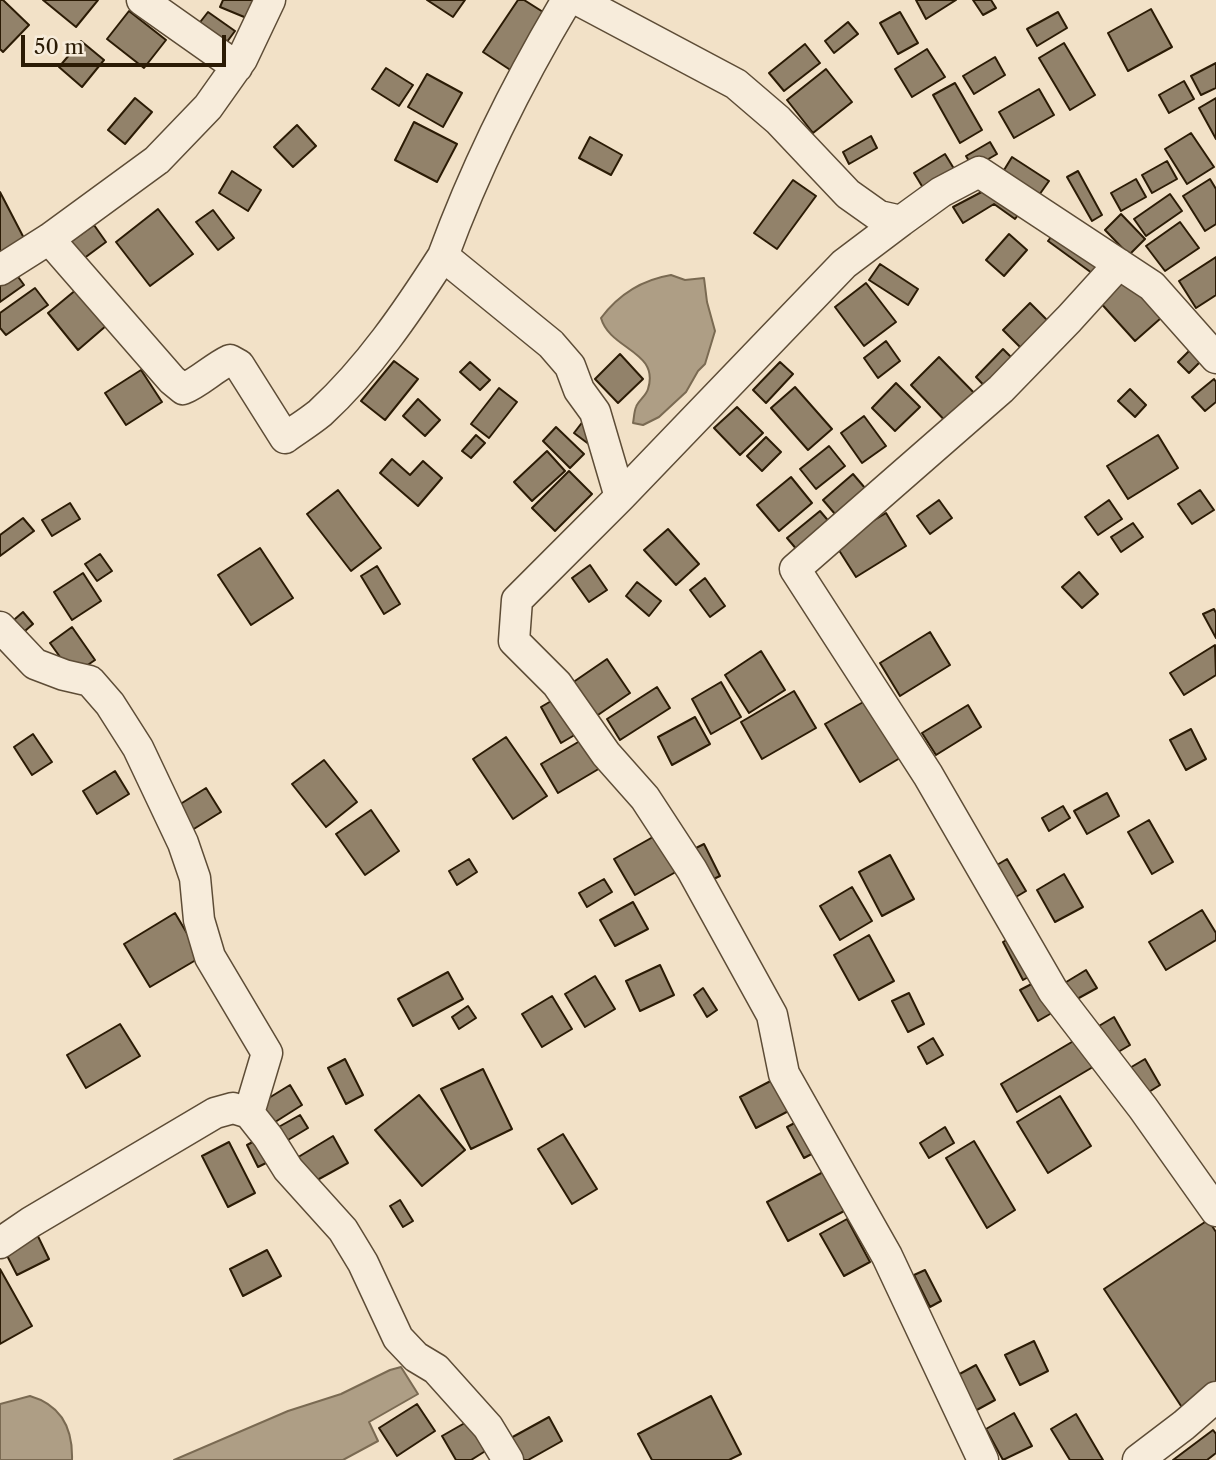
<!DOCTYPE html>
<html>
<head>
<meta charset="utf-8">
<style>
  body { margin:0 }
  #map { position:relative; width:1216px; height:1460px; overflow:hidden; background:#f2e1c7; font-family:"Libre Caslon Text",serif }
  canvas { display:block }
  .scale { position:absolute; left:21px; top:35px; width:205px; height:32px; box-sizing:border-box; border:4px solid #2b1b05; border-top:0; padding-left:9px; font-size:21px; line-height:24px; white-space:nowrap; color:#2b1b05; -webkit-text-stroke:5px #f7ecdb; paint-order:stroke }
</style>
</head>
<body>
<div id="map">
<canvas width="1216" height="1460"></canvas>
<div class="scale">50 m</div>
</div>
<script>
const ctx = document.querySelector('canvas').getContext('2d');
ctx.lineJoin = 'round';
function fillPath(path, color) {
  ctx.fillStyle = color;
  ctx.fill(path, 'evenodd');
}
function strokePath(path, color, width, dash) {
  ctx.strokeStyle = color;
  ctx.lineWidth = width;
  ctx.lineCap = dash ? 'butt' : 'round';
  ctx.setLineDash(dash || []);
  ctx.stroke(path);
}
const water = new Path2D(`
  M671 275 685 280 704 278 707 302 715 331 705 364 698 371 686 392 659 417 643 425 633 423C634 418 634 412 636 407 638 401 646 396 648 389 660 351 610 350 601 318 619 294 641 280 671 275Z
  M401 1367 418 1394 369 1422 378 1441 343 1460H174L288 1411 341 1394 390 1370Z
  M30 1396C61 1405 73 1429 72 1460H0V1404Z`);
const building = new Path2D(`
  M0 0H3L29 25 3 52 0 49Z
  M43 0H98L76 27Z
  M223 0H253L256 1 249 19 220 7Z
  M427 0H465L453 17Z
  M518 0H524L551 17 515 73 483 52Z
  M916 0H956L926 19Z
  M973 0H991L996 8 983 15Z
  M1151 9 1172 47 1128 71 1108 33Z
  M129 11 166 40 144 68 107 39Z
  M208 12 235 31 221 50 194 30Z
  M900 12 918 43 898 54 880 23Z
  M1058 12 1067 28 1037 46 1027 29Z
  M848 22 858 34 834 53 825 41Z
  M81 41 104 60 82 87 59 67Z
  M1064 43 1095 95 1070 110 1039 58Z
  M805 44 820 63 784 91 769 73Z
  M927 49 945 77 912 97 895 69Z
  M995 57 1005 75 974 94 963 76Z
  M1216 63V88L1201 95 1191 76Z
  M386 68 413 85 399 106 372 89Z
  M826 69 852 102 813 133 787 100Z
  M427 74 462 93 443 127 408 107Z
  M1184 81 1194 99 1169 113 1159 95Z
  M955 83 982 130 960 143 933 95Z
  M1039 89 1054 115 1014 138 999 112Z
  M135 98 152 112 125 144 108 130Z
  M1216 98V139L1199 108Z
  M414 122 457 144 437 182 395 160Z
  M297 125 316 146 293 167 274 147Z
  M1191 133 1214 167 1187 184 1165 149Z
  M871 136 877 148 849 164 843 152Z
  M590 137 622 155 611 175 579 158Z
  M990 142 997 154 973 168 966 156Z
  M945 154 956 172 925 191 914 173Z
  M1012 157 1049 181 1037 198 1001 175Z
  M1167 161 1177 179 1152 193 1142 175Z
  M232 171 261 190 248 211 219 193Z
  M1078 171 1102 215 1092 221 1067 177Z
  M1136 179 1146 197 1121 211 1111 193Z
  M1210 179 1216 189V224L1205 231 1183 196Z
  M793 180 816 196 777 249 754 233Z
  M993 186 1024 207 1015 219 994 204 963 223 953 207Z
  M0 192 27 244 0 259Z
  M1170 194 1182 211 1146 236 1134 219Z
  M158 209 193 254 150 286 116 242Z
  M213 210 234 238 218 250 196 222Z
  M1121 214 1145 239 1129 255 1105 230Z
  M1180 222 1199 248 1165 271 1146 246Z
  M94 225 106 242 79 262 66 245Z
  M1058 228 1106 264 1096 276 1048 241Z
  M1009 234 1027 250 1004 276 986 260Z
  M1216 257V295L1196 308 1179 281Z
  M880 264 918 289 908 305 869 280Z
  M11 267 24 285 0 302V276Z
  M1124 277 1161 318 1135 341 1098 300Z
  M866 283 896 322 864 346 835 307Z
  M35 288 48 305 6 335 0 328V313Z
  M77 289 107 325 78 350 48 313Z
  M1030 303 1054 327 1027 354 1003 330Z
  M886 341 900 361 878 378 864 358Z
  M1003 349 1019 365 991 393 976 377Z
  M1191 349 1202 360 1189 373 1178 362Z
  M620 354 643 379 618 403 595 379Z
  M939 357 981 400 952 428 911 385Z
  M394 361 418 379 385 420 361 401Z
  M470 362 490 380 480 390 460 372Z
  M780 362 793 374 766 403 753 390Z
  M141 370 162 402 126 425 105 393Z
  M1214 379 1216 382V402L1205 411 1192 397Z
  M896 383 920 407 895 431 872 408Z
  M795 387 832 429 808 450 771 408Z
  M499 388 517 402 489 438 471 424Z
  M1130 389 1146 405 1135 417 1118 401Z
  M418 399 440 420 425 436 403 416Z
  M737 407 763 433 740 455 714 428Z
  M587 416 594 448 574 433Z
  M864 416 886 446 862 463 841 433Z
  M556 427 584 454 570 468 543 441Z
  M476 435 485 443 471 458 462 451Z
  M1158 435 1178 468 1128 499 1107 466Z
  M766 437 781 452 762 471 747 456Z
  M829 446 845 466 816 489 800 469Z
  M547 451 565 471 532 501 514 482Z
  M392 459 410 475 423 461 442 478 418 506 380 473Z
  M569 471 592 494 555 531 532 508Z
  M853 474 865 488 835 514 823 500Z
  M791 477 812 503 779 531 757 505Z
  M338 490 381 548 351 571 307 514Z
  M1200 490 1214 510 1192 524 1178 504Z
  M939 500 952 518 930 534 917 516Z
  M1109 500 1122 519 1098 535 1085 517Z
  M70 503 80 519 52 536 42 520Z
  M820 511 831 524 798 551 787 538Z
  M886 513 906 546 856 577 835 544Z
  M23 518 34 531 0 556V535Z
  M1133 523 1143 537 1121 552 1111 537Z
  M668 529 699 564 676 585 644 550Z
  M260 548 293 598 251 625 218 575Z
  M100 554 112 571 97 581 85 564Z
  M590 565 607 590 589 602 572 578Z
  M377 566 400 604 384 614 361 576Z
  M1079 572 1098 594 1082 608 1062 587Z
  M83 573 101 601 72 620 54 592Z
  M705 578 725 606 710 617 690 590Z
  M637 582 661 601 649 616 626 596Z
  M1214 609 1216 613V638L1203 614Z
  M23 612 33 624 18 637 8 625Z
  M72 627 95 660 73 675 50 643Z
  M930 632 950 665 900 696 880 663Z
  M1215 645 1216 675 1184 695 1170 673Z
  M761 651 785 690 749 713 725 675Z
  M607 659 630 693 595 717 572 683Z
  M721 682 741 717 711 734 692 699Z
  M657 687 670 708 620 740 607 719Z
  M794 691 816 728 762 759 741 722Z
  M558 697 578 733 561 743 541 707Z
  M865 701 900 758 860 782 825 724Z
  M968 705 981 727 936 755 922 733Z
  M695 717 710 744 672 765 658 737Z
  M1191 729 1206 759 1186 770 1170 740Z
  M33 734 52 762 32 775 14 747Z
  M590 735 607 764 558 793 541 764Z
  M506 737 547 796 513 819 473 759Z
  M324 760 357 802 326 827 292 784Z
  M115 771 129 794 97 814 83 791Z
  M206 788 221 812 189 832 174 808Z
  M1107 793 1119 816 1087 834 1074 811Z
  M1063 806 1070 818 1049 831 1042 818Z
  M371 810 399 851 365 875 336 834Z
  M1149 820 1173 862 1152 874 1128 832Z
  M660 833 681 869 635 895 614 859Z
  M704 844 720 876 703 884 688 852Z
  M890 855 914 899 882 916 859 872Z
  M469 859 477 872 457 885 449 871Z
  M1007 859 1026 891 999 907 980 875Z
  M1064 874 1083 907 1055 922 1037 890Z
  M604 879 612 892 587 907 579 893Z
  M852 887 872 921 840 940 820 906Z
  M633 902 648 929 615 946 600 920Z
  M1202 910 1216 933V940L1166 970 1149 942Z
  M175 913 201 957 150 987 124 944Z
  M1021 932 1041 970 1023 980 1003 942Z
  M869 935 894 981 859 1000 834 955Z
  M660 965 674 995 640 1011 626 981Z
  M1086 970 1097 988 1068 1004 1058 987Z
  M448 972 463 999 413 1026 398 999Z
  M595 976 615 1009 585 1027 565 994Z
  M1045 977 1062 1007 1038 1021 1020 990Z
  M703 988 717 1010 707 1017 694 995Z
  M909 993 924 1024 908 1032 892 1001Z
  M552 996 572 1029 542 1047 522 1014Z
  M468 1006 476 1018 459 1029 452 1017Z
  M1114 1017 1130 1045 1017 1112 1001 1084Z
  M120 1024 140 1056 86 1088 67 1055Z
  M933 1038 943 1055 927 1064 918 1047Z
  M345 1059 363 1095 346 1104 328 1068Z
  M1145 1059 1160 1085 1144 1095 1128 1069Z
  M483 1069 512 1129 471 1149 441 1089Z
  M784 1074 800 1105 756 1128 740 1097Z
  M290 1085 302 1105 272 1124 259 1104Z
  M419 1095 465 1150 422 1186 375 1130Z
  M1060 1096 1091 1146 1048 1173 1017 1122Z
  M300 1115 308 1128 283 1143 275 1129Z
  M804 1118 821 1149 804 1158 787 1127Z
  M945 1127 954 1143 929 1158 920 1143Z
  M563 1134 597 1189 572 1204 538 1149Z
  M264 1136 276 1158 258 1167 247 1145Z
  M333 1136 348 1163 310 1184 295 1159Z
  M974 1141 1015 1210 987 1228 946 1158Z
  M229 1142 255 1193 228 1207 202 1156Z
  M825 1171 846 1210 788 1241 767 1202Z
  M400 1200 413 1221 403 1227 390 1206Z
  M847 1219 870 1262 844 1276 820 1234Z
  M1208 1220 1216 1232V1396L1187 1415 1104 1289Z
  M31 1222 49 1259 17 1275 0 1242Z
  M267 1250 281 1276 243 1296 230 1269Z
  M0 1269 32 1326 0 1344Z
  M925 1270 941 1301 930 1307 914 1275Z
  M1034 1341 1048 1371 1020 1385 1005 1355Z
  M976 1365 995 1400 964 1417 945 1382Z
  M711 1396 741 1454 729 1460H652L638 1434Z
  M417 1404 435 1431 397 1456 379 1428Z
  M1014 1413 1032 1446 1003 1460 986 1429Z
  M1076 1414 1103 1460H1070L1051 1429Z
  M549 1417 562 1441 528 1460H520L509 1439Z
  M470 1420 487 1450 471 1460H456L442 1436Z
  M1213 1430 1216 1434V1453L1207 1460H1173Z`);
const minor = new Path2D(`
  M142 0 237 67
  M578 0 736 84 778 120 848 194 879 216 901 221 941 192 979 172 1152 286 1216 358
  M901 221 844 264 620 497 517 600 514 641 557 684 606 754 645 798 692 870 772 1015 784 1074 887 1256 983 1460
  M49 239 172 380 183 389C200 382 213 368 230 360L239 365 285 438C296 430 309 422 320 413 369 368 407 312 443 256L551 344 570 366 579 390 595 412 620 497
  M443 256C476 166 518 82 567 0
  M1119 264 1069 319 1001 389 795 569 928 775 1053 991 1143 1108 1216 1211
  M0 270 49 239 157 160 208 107 242 59 270 0
  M0 627 35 664 64 675 90 681 110 704 138 748 183 843 195 878 199 920 210 957 267 1053 249 1113
  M0 1243 31 1222 215 1113 233 1108 249 1113 268 1137 288 1169 343 1230 363 1263 398 1338 416 1357 436 1369 488 1427 508 1460
  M1138 1460 1184 1425 1216 1397`);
fillPath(water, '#ae9e85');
strokePath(water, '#7a6a52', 2);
fillPath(building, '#92826a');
strokePath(building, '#2b1b05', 2);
strokePath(minor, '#5d4c36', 33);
strokePath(minor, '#f7ecdb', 30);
</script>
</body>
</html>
